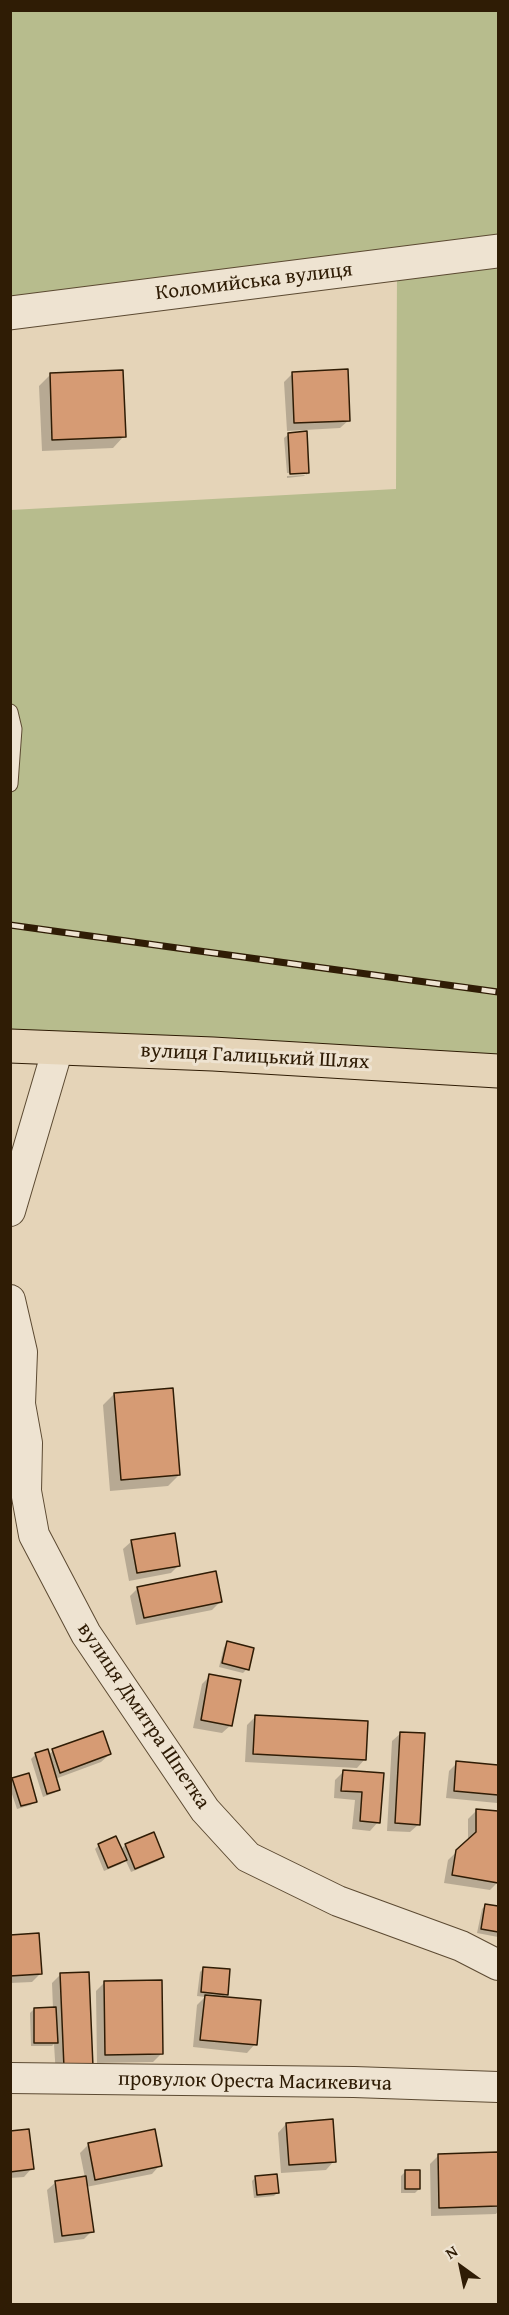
<!DOCTYPE html>
<html>
<head>
<meta charset="utf-8">
<style>
  body { margin:0 }
  #map { position:relative; width:509px; height:2315px; overflow:hidden; background:#e5d4b8; font-family:"Gentium Book Plus",serif }
  canvas { display:block }
  .frame { position:absolute; inset:0; border:12px solid #2f1c05; pointer-events:none }
  .north { position:absolute; left:431px; top:2237px; width:60px; height:60px; -webkit-text-stroke:4px #eee3d1; paint-order:stroke; rotate:327deg; font-size:16px; font-weight:700; line-height:24px; text-align:center; color:#2f1c05 }
  .north::after { content:''; display:block; margin:auto; width:21px; height:27px; background:#2f1c05; clip-path:polygon(50% 0,100% 100%,50% 72%,0 100%) }
</style>
</head>
<body>
<div id="map">
<canvas width="509" height="2315"></canvas>
<div class="frame"></div>
<div class="north">N</div>
</div>
<script>
const ctx = document.querySelector('canvas').getContext('2d');
ctx.lineJoin = 'round';
function fillPath(path, color) {
  ctx.fillStyle = color;
  ctx.fill(path, 'evenodd');
}
function strokePath(path, color, width, dash) {
  ctx.strokeStyle = color;
  ctx.lineWidth = width;
  ctx.lineCap = dash ? 'butt' : 'round';
  ctx.setLineDash(dash || []);
  ctx.stroke(path);
}
function write(font, color, halo, rows, align = 'center') {
  ctx.font = font + ' "Gentium Book Plus",serif';
  ctx.lineWidth = 6;
  ctx.setLineDash([]);
  ctx.textBaseline = 'middle';
  ctx.strokeStyle = halo;
  ctx.fillStyle = color;
  for (const [text, x, y, turn = 0] of rows) {
    ctx.save();
    ctx.translate(x, y);
    ctx.rotate((+turn || 0) * Math.PI / 180);
    ctx.textAlign = isNaN(turn) ? turn : align;
    if (halo) ctx.strokeText(text, 0, 0);
    ctx.fillText(text, 0, 0);
    ctx.restore();
  }
}
const green = new Path2D(`
  M11 11H498V1087L11 1058V510L396 489 397 271 11 309Z`);
const shadow = new Path2D(`
  M293 373 349 420 340 428 287 431 284 382Z
  M50 375 124 436 113 448 42 451 39 386Z
  M289 434 308 472 306 475V472L287 473 284 438Z
  M305 475 304 476 287 478V476Z
  M114 1394 179 1475 168 1486 110 1491 103 1405Z
  M132 1541 179 1565 171 1573 129 1581 123 1549Z
  M138 1588 220 1602 212 1610 136 1625 130 1596Z
  M228 1643 247 1669 243 1673 219 1667 224 1647Z
  M210 1676 231 1725 222 1733 193 1728 202 1684Z
  M256 1716 365 1759 357 1768 245 1762 247 1725Z
  M401 1733 419 1824 410 1832 387 1831 392 1741Z
  M47 1751 48 1755 53 1751 110 1754 101 1762 55 1779 59 1789 54 1793 43 1797 31 1759 35 1755Z
  M457 1763 498 1766V1801L497 1803 446 1798 449 1771Z
  M344 1771 382 1775 378 1822 370 1831 352 1829 355 1800 334 1798 335 1780Z
  M13 1779 35 1801 31 1805 17 1809 10 1788V1782Z
  M476 1811 498 1812V1882L490 1890 444 1883 448 1860 468 1841V1819Z
  M153 1834 162 1857 158 1861 131 1872 125 1859 121 1864 104 1871 95 1849 99 1845 121 1850 125 1845Z
  M486 1905 498 1908V1937L477 1933 482 1909Z
  M10 1936 40 1974 32 1982 10 1983Z
  M204 1968 226 1994 222 1998 255 2044 247 2053 193 2047 197 2005 205 1997 197 1996 200 1972Z
  M60 1975 92 2067 56 2076 54 2044 52 2046H31L30 2013 34 2009H53L52 1983Z
  M104 1983 162 2053 153 2062 97 2063 96 1991Z
  M286 2124 334 2161 326 2170 281 2173 278 2133Z
  M154 2131 160 2165 152 2174 86 2187 92 2231 84 2239 54 2243 47 2190 56 2182 85 2178 80 2153 88 2145Z
  M10 2133 32 2168 24 2177 10 2178Z
  M498 2153V2211L496 2214 431 2216 430 2164 438 2156Z
  M405 2172 419 2189 415 2193H401V2176Z
  M256 2177 278 2192 274 2196 254 2198 252 2181Z`);
const building = new Path2D(`
  M348 369 350 421 294 423 292 372Z
  M123 370 126 437 52 440 50 373Z
  M307 431 309 473 290 474 288 433Z
  M173 1388 180 1475 121 1480 114 1393Z
  M175 1533 180 1566 137 1573 131 1540Z
  M216 1571 222 1602 144 1618 137 1587Z
  M227 1641 254 1648 249 1670 222 1663Z
  M209 1674 241 1680 232 1726 201 1720Z
  M255 1715 368 1721 366 1760 253 1754Z
  M103 1731 111 1754 60 1773 52 1749Z
  M400 1732 425 1733 420 1825 395 1823Z
  M48 1749 60 1790 47 1794 35 1753Z
  M456 1761 498 1765V1795L454 1791Z
  M343 1770 384 1773 380 1823 360 1821 362 1792 341 1791Z
  M29 1773 37 1802 21 1806 12 1778Z
  M476 1809 498 1811V1883L452 1875 456 1850 476 1832Z
  M154 1832 164 1857 135 1869 125 1844Z
  M116 1836 127 1860 108 1868 98 1844Z
  M485 1904 498 1906V1932L481 1929Z
  M39 1933 42 1974 10 1976V1935Z
  M203 1967 230 1969 228 1995 201 1992Z
  M89 1972 93 2067 64 2068 60 1973Z
  M162 1980 163 2054 105 2055 104 1981Z
  M205 1995 261 2000 257 2045 200 2040Z
  M56 2007 58 2043H34V2008Z
  M333 2119 336 2162 289 2165 286 2123Z
  M29 2129 34 2169 10 2172V2131Z
  M155 2129 162 2166 95 2180 88 2143Z
  M498 2152V2206L439 2208 438 2154Z
  M405 2170H420V2189H405Z
  M277 2174 279 2193 257 2195 255 2176Z
  M86 2176 94 2232 62 2236 55 2181Z`);
const service = new Path2D(`
  M10 712 14 729 10 784`);
const minor = new Path2D(`
  M10 1211 58 1048
  M10 1300 22 1352 20 1404 27 1443 26 1491 34 1535 86 1634 205 1810 248 1857 338 1901 461 1946 498 1965
  M10 2078 354 2082 498 2087`);
const tertiary = new Path2D(`
  M10 313 498 251`);
const trunk = new Path2D(`
  M10 1046 213 1054 498 1071`);
const rail = new Path2D(`
  M10 925 498 992`);
const streetNames = [
  ["Коломийська вулиця",254,282,-7],
  ["вулиця Галицький Шлях",255,1057,3],
  ["вулиця Дмитра Шпетка",143,1716,56],
  ["провулок Ореста Масикевича",255,2082,1]
];
fillPath(green, '#b7bc8d');
fillPath(shadow, '#0003');
fillPath(building, '#d69b74');
strokePath(building, '#2f1c05', 1.5);
strokePath(service, '#5c4a32', 17);
strokePath(minor, '#5c4a32', 32);
strokePath(tertiary, '#5c4a32', 35);
strokePath(trunk, '#2f1c05', 35);
strokePath(service, '#eee3d1', 15);
strokePath(minor, '#eee3d1', 30);
strokePath(tertiary, '#eee3d1', 33);
strokePath(trunk, '#e5d4b8', 33);
strokePath(rail, '#2f1c05', 7);
strokePath(rail, '#eee3d1', 4.5, [14]);
write('21px', '#2f1c05', '#eee3d1', streetNames);
</script>
</body>
</html>
